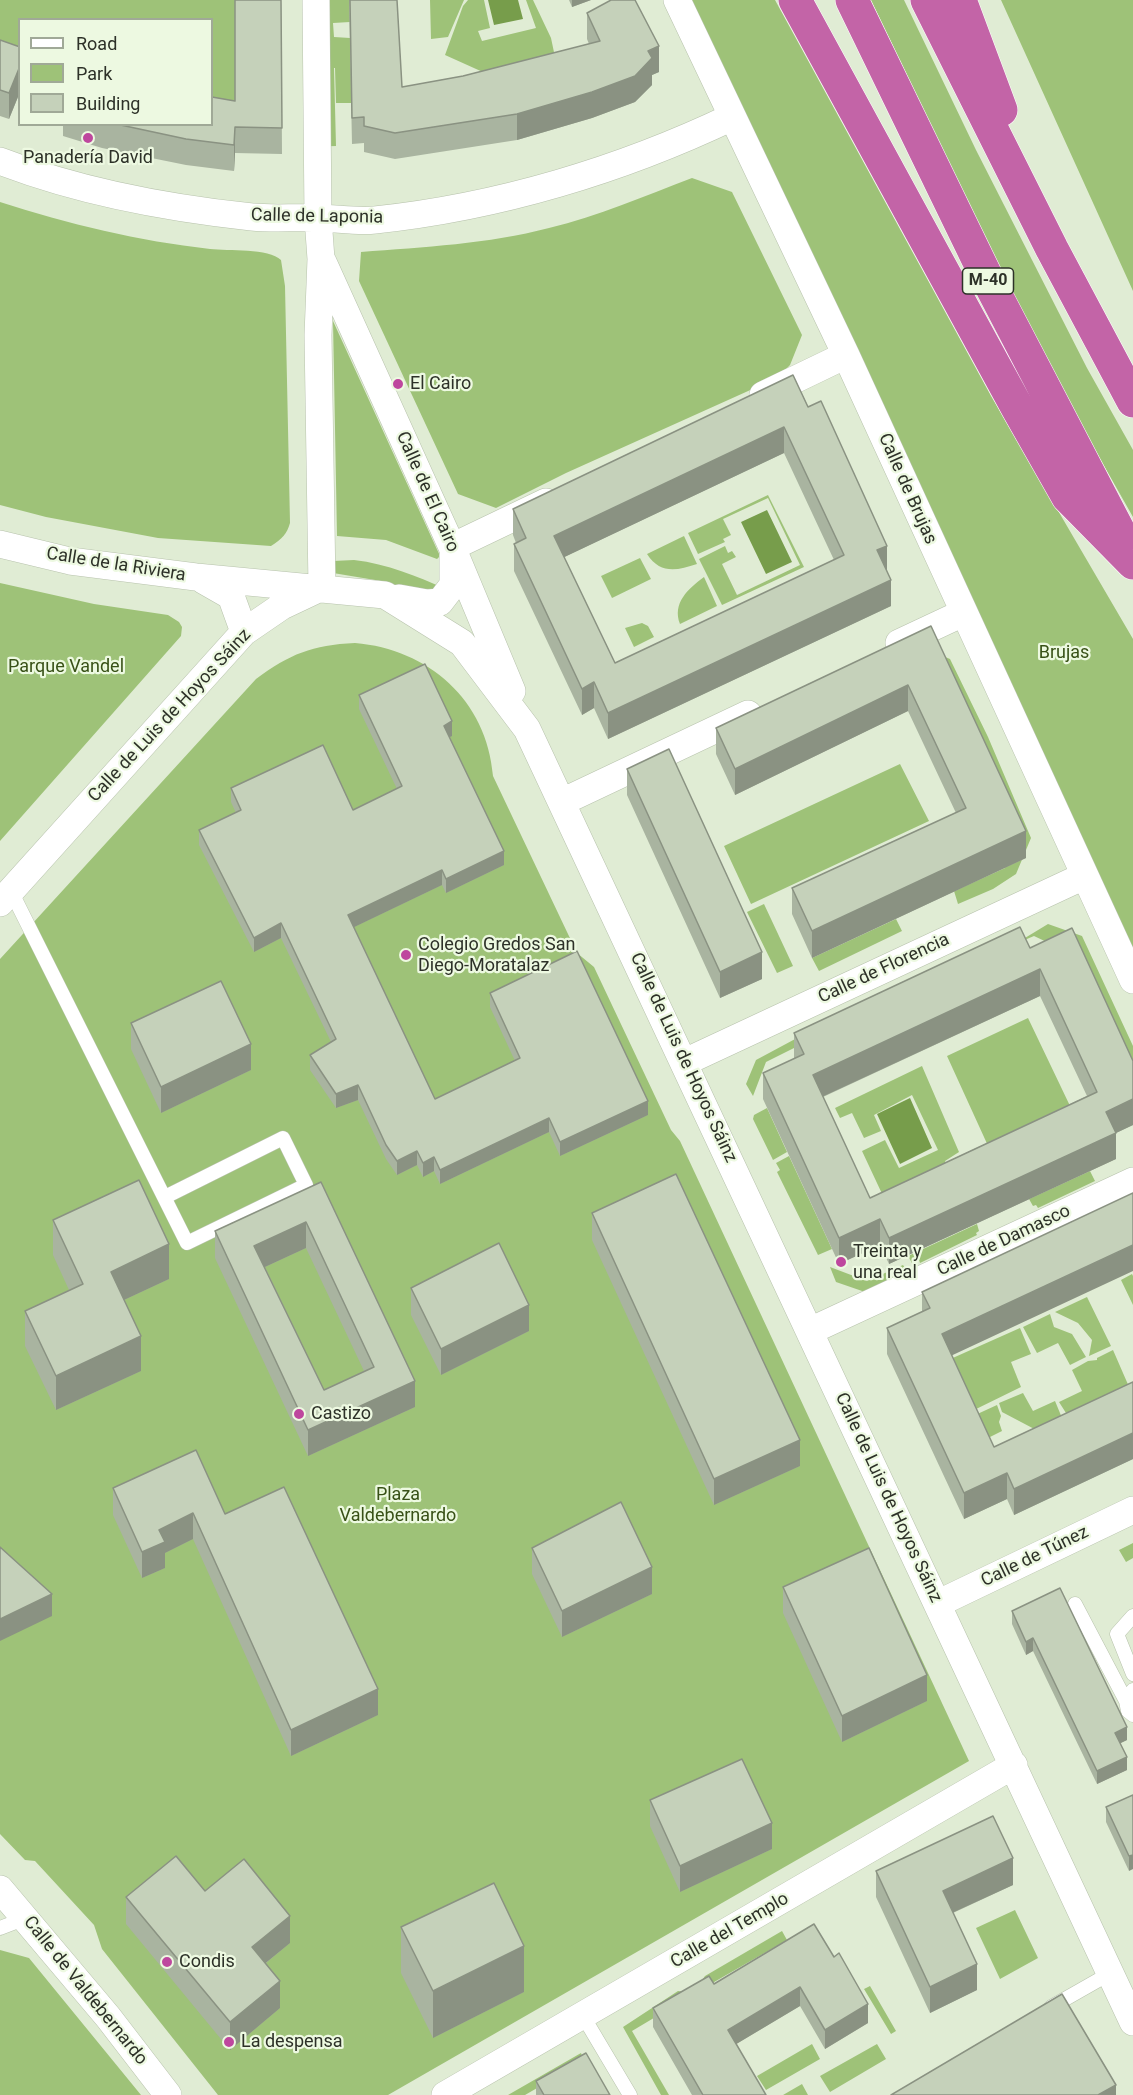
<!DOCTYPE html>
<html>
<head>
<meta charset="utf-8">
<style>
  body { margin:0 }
  #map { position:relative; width:1133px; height:2095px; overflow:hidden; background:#e0ecd4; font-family:Roboto,sans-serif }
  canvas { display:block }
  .legend { position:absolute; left:18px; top:18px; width:195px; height:108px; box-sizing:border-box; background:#edf9e1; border:2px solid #a0a997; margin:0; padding:8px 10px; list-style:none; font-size:18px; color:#2d3128 }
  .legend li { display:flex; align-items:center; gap:12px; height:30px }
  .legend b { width:30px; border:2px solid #a0a997 }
</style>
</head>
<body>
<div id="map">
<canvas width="1133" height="2095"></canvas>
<ul class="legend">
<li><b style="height:8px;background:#fff"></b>Road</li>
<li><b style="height:16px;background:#9ec278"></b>Park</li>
<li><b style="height:16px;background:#c5d1ba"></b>Building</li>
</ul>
</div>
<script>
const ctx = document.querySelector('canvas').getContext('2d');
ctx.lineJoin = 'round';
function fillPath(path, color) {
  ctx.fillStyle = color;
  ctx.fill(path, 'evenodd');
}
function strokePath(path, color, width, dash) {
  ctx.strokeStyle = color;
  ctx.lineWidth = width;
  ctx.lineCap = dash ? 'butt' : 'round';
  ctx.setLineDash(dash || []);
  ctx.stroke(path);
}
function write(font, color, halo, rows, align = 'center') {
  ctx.font = font + ' Roboto,sans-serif';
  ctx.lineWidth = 4.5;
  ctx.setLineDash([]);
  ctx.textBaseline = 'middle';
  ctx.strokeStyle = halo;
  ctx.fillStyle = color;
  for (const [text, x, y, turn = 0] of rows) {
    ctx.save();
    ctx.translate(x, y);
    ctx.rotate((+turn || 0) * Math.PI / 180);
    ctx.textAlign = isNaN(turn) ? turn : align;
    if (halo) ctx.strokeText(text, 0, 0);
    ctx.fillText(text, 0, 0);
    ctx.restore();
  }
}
const green = new Path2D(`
  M0 0H235V127L212 124V20H20L19 74 0 66Z
  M304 0H349L350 22 333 23 334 37 350 38 352 103H336L335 68H342H334L336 146 307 147Z
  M430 0H464L448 37 431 39Z
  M468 0H484L490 28 478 31 482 41 536 28 526 0H533L551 38 555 57 485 73 445 55 463 6Z
  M685 0H775L991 396 1133 639V958Z
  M871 0H904L976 150 1087 368 1133 450V517L1069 404 999 267Z
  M1001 0H1133V291Z
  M692 178 732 192 802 335 790 365 777 378 566 473 496 508 458 494 359 281 361 252C424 247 488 244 549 228 598 216 645 196 692 178Z
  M0 202C68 224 139 241 210 249 228 251 269 248 281 260L285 286 290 523C287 534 282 539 271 546L158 538 46 517 0 505Z
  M333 321 440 556 437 559 386 540 337 536Z
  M768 495 804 567 722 605 699 559 725 546 728 553 732 551 736 557 722 564 737 595 800 565 768 498 723 519 731 535 723 539 725 542 698 554 688 533Z
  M684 536 697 564C676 571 660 574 647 554Z
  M640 558 651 579 612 598 601 576Z
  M354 560C388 564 416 576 446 589L436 597 381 581 333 573V561Z
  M704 577 717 606 680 624C672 603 688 589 704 577Z
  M0 583 94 604 168 615 179 622 182 627 181 636 0 841Z
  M642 623 648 626 654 637 634 647 625 628Z
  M355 643C428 649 487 700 493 776L577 953 594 967 671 1130 680 1141 969 1761 388 2095H218L102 1949 94 1925 35 1861 25 1860 0 1834V959L256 679C290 654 312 645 355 643Z
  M911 643 950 659 988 737 1031 838 1016 874 993 889 958 904 954 891 1005 868Z
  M900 764 929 821 751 904 724 846Z
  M764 904 793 966 777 973 747 912Z
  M896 919 902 931 819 971 812 958Z
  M1048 924 1082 936 1133 1046V1071L1068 952 1034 936 1015 944Z
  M1028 1018 1071 1108 989 1148 947 1056Z
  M797 1038 800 1045 766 1062 753 1096 746 1084 756 1060Z
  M922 1066 959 1152 945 1161 947 1167 884 1198 862 1151 885 1140 899 1168 938 1150 912 1095 874 1115 881 1131 864 1138 852 1113 840 1118 835 1108Z
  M767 1108 787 1152 773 1160 753 1119 754 1115Z
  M789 1156 832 1249 818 1255 777 1172 780 1170 776 1163Z
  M1090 1171 1095 1181 1038 1208 1036 1205 1033 1206 1029 1199Z
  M977 1224 979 1231 976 1233 977 1235 920 1263 919 1260 912 1263 908 1256Z
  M903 1265 907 1271 865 1292 836 1282 830 1267 867 1281Z
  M1132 1274 1133 1276V1305L1121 1280Z
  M1087 1297 1111 1346 1089 1356 1092 1340 1078 1323 1055 1312Z
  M1050 1314 1054 1327 1072 1334 1086 1357 1070 1365 1058 1343 1037 1353 1023 1327Z
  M1020 1328 1031 1354 1011 1362 1021 1387 970 1412 946 1361Z
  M1113 1350 1133 1396 1066 1413 1059 1402 1082 1391 1072 1370 1088 1361 1097 1360V1358Z
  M1023 1393 1033 1411 1055 1401 1067 1430 1040 1432 1002 1412 999 1403Z
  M997 1405 1001 1416 999 1422 1002 1431 984 1440 973 1416Z
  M1133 1543V1558L1126 1562 1119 1550Z
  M1015 1910 1038 1958 1000 1979 976 1928Z
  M782 1931 787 1940 702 1989 700 1983 705 1976Z
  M0 1950 29 1958 141 2095H0Z
  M870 1986 896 2031 891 2034 864 1989Z
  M678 1991 686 1992 689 1997 632 2031 669 2095H661L623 2027Z
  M812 2044 820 2059 766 2090 757 2076Z
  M877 2044 886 2059 830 2092 820 2076Z
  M581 2053 584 2061 525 2095H508Z
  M802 2084 808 2095H783Z`);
const water = new Path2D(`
  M488 0H518L523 19 494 25Z
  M767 510 792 562 766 574 741 522Z
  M910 1098 932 1148 900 1164 877 1114Z`);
const lane = new Path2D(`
  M11 891 187 1243 306 1185 283 1138 165 1197
  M1075 1604 1126 1701
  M1133 1616 1117 1634 1133 1674
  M1133 1690 1126 1701 1128 1711 1133 1715
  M0 1928 26 1918
  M1051 2007 1109 1974
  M583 2016 630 2095`);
const street = new Path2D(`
  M316 0 318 218 321 259 318 335 322 587
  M677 0 846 355 1133 980
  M0 161C80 192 168 208 252 217 273 219 295 217 316 218 335 218 356 222 375 220 498 207 621 170 732 117
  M323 262 452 547 512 691
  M763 395 846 355
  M0 544 70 561 196 577 385 595 462 643 527 729 1133 2022
  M452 547 546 502
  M203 580 231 596 244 632
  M399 598 427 603 440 602 453 585V555
  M899 643 963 613
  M562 802 748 714
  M0 903 244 632 282 606 320 588
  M685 1062 1084 876
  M810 1331 1133 1181
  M937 1604 1133 1510
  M0 1889 108 2017 168 2095
  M445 2095 1014 1765`);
const highway = new Path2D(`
  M795 0 1018 409 1068 497 1133 563
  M852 0 989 282 1122 537
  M927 0 1052 249 1133 401
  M960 0 1001 110`);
const wall = new Path2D(`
  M281 0 282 154 235 153 234 171 186 165 102 148 63 136V124H212L235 101Z
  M349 0H397L402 87 463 76 589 44 587 39V13L659 72 652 75V85L635 102 592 118 517 140 395 159 364 152V143L352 144Z
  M569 0H591L572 7Z
  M0 40 20 47V92L9 119 0 116Z
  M793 375 887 570 891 606 608 739 594 708 582 715 514 571V544L516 543 513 535V509ZM784 453 834 560 615 663 564 557Z
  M931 626 1026 858 812 958 792 914V888L956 813 908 711 735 795 716 754V728Z
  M359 695 452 736 449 737 504 865 446 893 442 885 354 927 435 1099 515 1061 490 1007V993L648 1115 560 1156 549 1132 440 1184 434 1171 423 1177 417 1165 397 1175 386 1159 358 1100 336 1108 310 1070V1055L331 1042 281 938 254 952 199 845V830L236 813 231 802V788L353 810 397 789 359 709Z
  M627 769 762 979 720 998 627 795Z
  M1030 948 1133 1061V1125L1116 1133V1159L889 1264 880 1245 839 1264 763 1099V1073L794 1059V1033ZM1040 996 1087 1096 870 1198 823 1097Z
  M131 1023 251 1070 161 1113 131 1049Z
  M321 1182 415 1407 308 1456 215 1258V1231ZM306 1248 364 1371 324 1390 265 1267Z
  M592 1213 800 1466 714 1505 592 1240Z
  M53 1220 169 1279 124 1300 141 1371 56 1410 25 1346V1311L69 1290 53 1255Z
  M411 1288 529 1331 441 1375 411 1315Z
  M922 1292 994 1447 1133 1382V1459L1014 1515 1007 1499 964 1519 887 1354V1328L922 1312Z
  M113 1488 225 1514 378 1715 291 1756 193 1539 165 1553V1568L142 1578 113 1515Z
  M532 1548 652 1594 562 1637 532 1574Z
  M783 1587 927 1701 842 1742 783 1613Z
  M1012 1611 1127 1740 1120 1743 1127 1770 1097 1784 1033 1651 1026 1655 1012 1624Z
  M1133 1795 1129 1871 1106 1822V1807Z
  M650 1800 772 1849 680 1892 650 1826Z
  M876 1871 1013 1885 953 1913 977 1990 930 2013 876 1897Z
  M205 1891 290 1943 266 1963 280 2008 230 2050 126 1924V1897Z
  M814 1924 868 2023 825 2049 800 2006 736 2044 766 2095H692L653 2027V2008L714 1984Z
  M401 1927 524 1992 433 2038 401 1973Z
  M536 2081 610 2095H536Z`);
const shadedWall = new Path2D(`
  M572 0H591L572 7Z
  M659 46V72L652 75V85L635 102 592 118 517 140V114Z
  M20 66V92L9 119V93Z
  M235 127V153L234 171V145Z
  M784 427V453L554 562V536Z
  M887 546V572L877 550Z
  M891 580V606L608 739V713Z
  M594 682V708L582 715V689Z
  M908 685V711L735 795V769Z
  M452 721V736L444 740V726Z
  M1026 831V858L812 958V931Z
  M504 851V865L446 893V879Z
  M442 870V885L348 930V915Z
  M281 923V938L254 952V938Z
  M762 952V979L720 998V972Z
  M1040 969V996L813 1101V1075Z
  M251 1044V1070L161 1113V1087Z
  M358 1085V1100L336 1108V1094Z
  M1133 1099V1125L1116 1133V1159L889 1264V1238L1106 1112Z
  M648 1101V1115L560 1156V1142Z
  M549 1118V1132L440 1184V1170Z
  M417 1151V1165L397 1175V1161Z
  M434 1157V1171L423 1177V1163Z
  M880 1219V1245L839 1264V1238Z
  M306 1222V1248L254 1272V1246Z
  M169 1244V1279L111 1306V1272Z
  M1133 1245V1271L942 1360V1334Z
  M529 1305V1331L441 1375V1349Z
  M141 1336V1371L56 1410V1376Z
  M415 1381V1407L308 1456V1430Z
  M1133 1433V1459L1014 1515V1489Z
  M800 1440V1466L714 1505V1479Z
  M1007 1473V1499L964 1519V1493Z
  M193 1513V1539L165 1553V1568L142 1578V1552L159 1530Z
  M652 1567V1594L562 1637V1611Z
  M52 1594V1616L0 1641V1619Z
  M1033 1638V1651L1026 1655V1642Z
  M927 1675V1701L842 1742V1716Z
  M378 1689V1715L291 1756V1730Z
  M1127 1727V1740L1115 1746V1733Z
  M1127 1757V1770L1097 1784V1771Z
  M772 1823V1849L680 1892V1866Z
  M1133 1855V1869L1129 1871V1856Z
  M1013 1858V1885L943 1917V1891Z
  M290 1916V1943L252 1974V1947Z
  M524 1946V1992L433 2038V1991Z
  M977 1964V1990L930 2013V1987Z
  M280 1981V2008L230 2050V2022Z
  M800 1987V2006L728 2049V2030Z
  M868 2004V2023L825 2049V2030Z
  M1116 2085V2095H1098Z`);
const building = new Path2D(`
  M235 0H281L282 128 235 127 234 145 186 139 116 124H212V97L235 101Z
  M350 0H397L402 87 463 76 600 41 587 13 611 0H635L659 46 648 51 652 58 635 76 592 92 517 114 395 133 364 126V117L352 118Z
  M0 40 20 47V66L9 93 0 90Z
  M793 375 808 407 821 401 887 546 877 550 891 580 608 713 594 682 582 689 514 544 526 538 513 509ZM784 427 844 555 615 663 554 536Z
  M931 626 1026 831 812 931 792 888 966 808 908 685 735 769 716 728Z
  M425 664 452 721 444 726 504 851 446 879 442 870 348 915 435 1099 520 1058 490 993 577 951 648 1101 560 1142 549 1118 440 1170 434 1157 423 1163 417 1151 397 1161 386 1145 358 1085 336 1094 310 1055 336 1039 281 923 254 938 199 830 241 810 231 788 323 745 353 810 402 786 359 695Z
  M669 749 762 952 720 972 627 769Z
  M1020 927 1030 948 1072 928 1133 1061V1099L1106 1112 1116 1133 889 1238 880 1219 839 1238 763 1073 804 1054 794 1033ZM1040 969 1097 1092 870 1198 813 1075Z
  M221 981 251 1044 161 1087 131 1023Z
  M676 1174 800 1440 714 1479 592 1213Z
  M139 1180 169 1244 111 1272 141 1336 56 1376 25 1311 83 1284 53 1220Z
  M321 1182 415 1381 308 1430 215 1231ZM306 1222 374 1367 324 1390 254 1246Z
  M1133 1193V1245L942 1334 994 1447 1133 1382V1433L1014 1489 1007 1473 964 1493 887 1328 930 1308 922 1292Z
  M499 1243 529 1305 441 1349 411 1288Z
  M196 1450 225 1514 284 1487 378 1689 291 1730 193 1513 159 1530 165 1542 142 1552 113 1488Z
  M621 1502 652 1567 562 1611 532 1548Z
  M0 1547 52 1594 0 1619Z
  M869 1548 927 1675 842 1716 783 1587Z
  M1060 1588 1127 1727 1115 1733 1127 1757 1097 1771 1033 1638 1026 1642 1012 1611Z
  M742 1759 772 1823 680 1866 650 1800Z
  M1133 1795V1855L1129 1856 1106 1807Z
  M993 1816 1013 1858 943 1891 977 1964 930 1987 876 1871Z
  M176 1856 205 1891 244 1859 290 1916 252 1947 280 1981 230 2022 126 1897Z
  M494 1883 524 1946 433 1991 401 1927Z
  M814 1924 834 1957 839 1953 868 2004 825 2030 800 1987 728 2030 766 2095H703L653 2008 709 1976 714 1984Z
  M1062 1994 1116 2085 1098 2095H891Z
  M586 2053 610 2095H544L536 2081Z`);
const markers = [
  [88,138,6,"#be479e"],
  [398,384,6,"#be479e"],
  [406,955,6,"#be479e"],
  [841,1262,6,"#be479e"],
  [299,1414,6,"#be479e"],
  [167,1962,6,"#be479e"],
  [229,2042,6,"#be479e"]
];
const shields = [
  [988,281,51]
];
const shieldNames = [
  ["M-40",988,281]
];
const poiNames = [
  ["Panadería David",88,158,"center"],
  ["El Cairo",410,384],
  ["Colegio Gredos San",418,945],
  ["Diego-Moratalaz",418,966],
  ["Treinta y",853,1252],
  ["una real",853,1273],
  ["Castizo",311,1414],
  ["Condis",179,1962],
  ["La despensa",241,2042]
];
const streetNames = [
  ["Calle de Laponia",317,217,1],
  ["Calle de Brujas",907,489,66],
  ["Calle de El Cairo",427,492,66],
  ["Calle de la Riviera",116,565,9],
  ["Calle de Luis de Hoyos Sáinz",170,716,-47],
  ["Calle de Florencia",884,969,-25],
  ["Calle de Luis de Hoyos Sáinz",683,1058,65],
  ["Calle de Damasco",1004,1241,-25],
  ["Calle de Luis de Hoyos Sáinz",888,1498,65],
  ["Calle de Túnez",1035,1557,-26],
  ["Calle del Templo",730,1931,-30],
  ["Calle de Valdebernardo",85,1991,51]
];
const parkNames = [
  ["Brujas",1064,653],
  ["Parque Vandel",66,667],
  ["Plaza",398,1495],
  ["Valdebernardo",398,1516]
];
fillPath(green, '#9ec278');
fillPath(water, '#779d4b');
strokePath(lane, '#b7c2ac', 15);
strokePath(street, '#b7c2ac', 28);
strokePath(highway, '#fff', 34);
strokePath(lane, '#fff', 14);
strokePath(street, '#fff', 27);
strokePath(highway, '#c364a7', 33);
fillPath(wall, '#a9b4a0');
fillPath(shadedWall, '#8a9282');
fillPath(building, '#c5d1ba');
strokePath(building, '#8a9282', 1.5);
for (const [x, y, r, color] of markers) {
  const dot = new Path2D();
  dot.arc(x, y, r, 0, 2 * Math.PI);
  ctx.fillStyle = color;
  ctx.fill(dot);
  strokePath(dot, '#edf9e1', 2);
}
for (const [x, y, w] of shields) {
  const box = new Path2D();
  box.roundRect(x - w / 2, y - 13, w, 26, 4.5);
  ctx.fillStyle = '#edf9e1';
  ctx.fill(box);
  strokePath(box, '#2d3128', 1.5);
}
write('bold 16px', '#2d3128', null, shieldNames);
write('18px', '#2d3128', '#edf9e1', poiNames, 'left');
write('18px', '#2d3128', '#edf9e1', streetNames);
write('18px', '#385117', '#edf9e1', parkNames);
</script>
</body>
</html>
